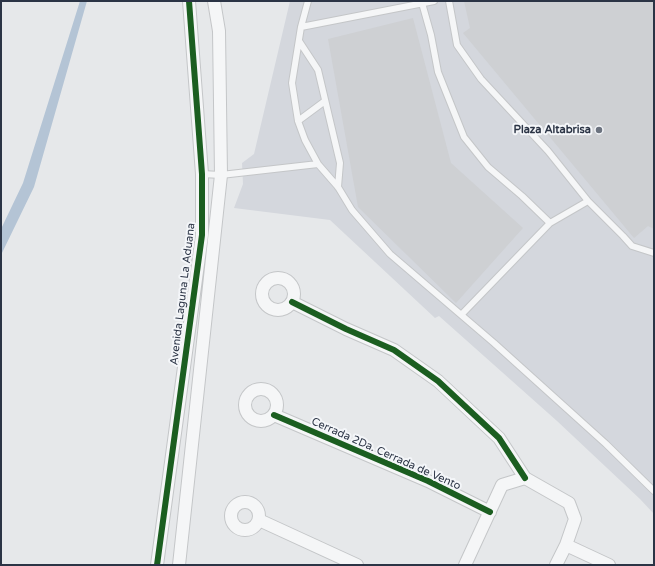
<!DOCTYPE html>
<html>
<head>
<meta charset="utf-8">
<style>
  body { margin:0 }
  #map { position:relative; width:655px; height:566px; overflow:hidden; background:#e6e8ea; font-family:"Varela Round",sans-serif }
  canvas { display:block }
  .frame { position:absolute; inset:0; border:2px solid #2b3445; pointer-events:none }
</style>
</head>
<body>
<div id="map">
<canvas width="655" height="566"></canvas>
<div class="frame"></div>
</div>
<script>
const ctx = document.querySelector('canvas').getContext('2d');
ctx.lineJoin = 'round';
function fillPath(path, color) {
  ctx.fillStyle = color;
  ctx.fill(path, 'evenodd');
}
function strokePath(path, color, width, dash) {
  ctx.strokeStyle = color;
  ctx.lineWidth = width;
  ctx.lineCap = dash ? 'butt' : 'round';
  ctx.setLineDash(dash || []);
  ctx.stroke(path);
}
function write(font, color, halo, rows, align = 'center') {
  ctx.font = font + ' "Varela Round",sans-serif';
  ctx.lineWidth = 4;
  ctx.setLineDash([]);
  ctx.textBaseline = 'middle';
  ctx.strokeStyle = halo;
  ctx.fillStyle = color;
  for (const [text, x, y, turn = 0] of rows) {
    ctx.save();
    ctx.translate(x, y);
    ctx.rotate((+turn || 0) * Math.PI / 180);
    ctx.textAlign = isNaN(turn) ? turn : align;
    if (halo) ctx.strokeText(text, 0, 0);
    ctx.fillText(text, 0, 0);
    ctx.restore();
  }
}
const built = new Path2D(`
  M290 1H654V514L640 499 557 421 439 316 435 318 330 220 234 208 243 184 242 163 254 154Z`);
const water = new Path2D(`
  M80 1H87L34 187 1 255V229L23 183Z`);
const building = new Path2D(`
  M464 1H654V229L648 226 634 238 463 33 470 28Z
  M413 18 451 163 523 228 456 303 358 207 328 39Z`);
const service = new Path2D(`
  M308 1 301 27 292 83 298 121 305 140 318 164 338 187 352 210 390 254 494 343 606 444 654 491
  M449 1 457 45 481 79 548 151 588 201 623 236 632 246 654 253
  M422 3 431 35 438 72 464 137 488 167 522 196 550 223
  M301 27 434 1
  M299 41 318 70 340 163 338 187
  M298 121 325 101
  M202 174 221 175 318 164
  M462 314 550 223 588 201`);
const minor = new Path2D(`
  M262 294a16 16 0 1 1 32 0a16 16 0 1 1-32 0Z
  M292 302 346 329 394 350 438 381 499 438 525 478
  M245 405a16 16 0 1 1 32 0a16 16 0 1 1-32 0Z
  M274 415 428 481 490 512
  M231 516a14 14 0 1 1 28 0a14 14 0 1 1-28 0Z
  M259 520 357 565
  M566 545 609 565
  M157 565 202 235V174L189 1
  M179 565 221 175 219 31 214 1
  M465 565 502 485 525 478 569 503 575 519 566 545 556 565`);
const cycleway = new Path2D(`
  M292 302 346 329 394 350 438 381 499 438 525 478
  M274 415 428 481 490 512
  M157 565 202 235V174L189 1`);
const markers = [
  [599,130,4,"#6c737f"]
];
const poiNames = [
  ["Plaza Altabrisa",591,130]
];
const streetNames = [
  ["Avenida Laguna La Aduana",183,294,-83],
  ["Cerrada 2Da. Cerrada de Vento",386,454,24]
];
fillPath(built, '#d4d7dd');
fillPath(water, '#b4c4d5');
fillPath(building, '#ced0d3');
strokePath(service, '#c4c6c8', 8);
strokePath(minor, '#c4c6c8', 14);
strokePath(service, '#f5f6f7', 6);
strokePath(minor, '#f5f6f7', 12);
strokePath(cycleway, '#1b5e20', 6);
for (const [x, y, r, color] of markers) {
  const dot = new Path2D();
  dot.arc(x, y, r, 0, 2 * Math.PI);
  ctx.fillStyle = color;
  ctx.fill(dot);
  strokePath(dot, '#f4f6f9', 1.5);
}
write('bold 11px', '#2b3445', '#f4f6f9', poiNames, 'right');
write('11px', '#2b3445', '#f4f6f9', streetNames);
</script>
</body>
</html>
